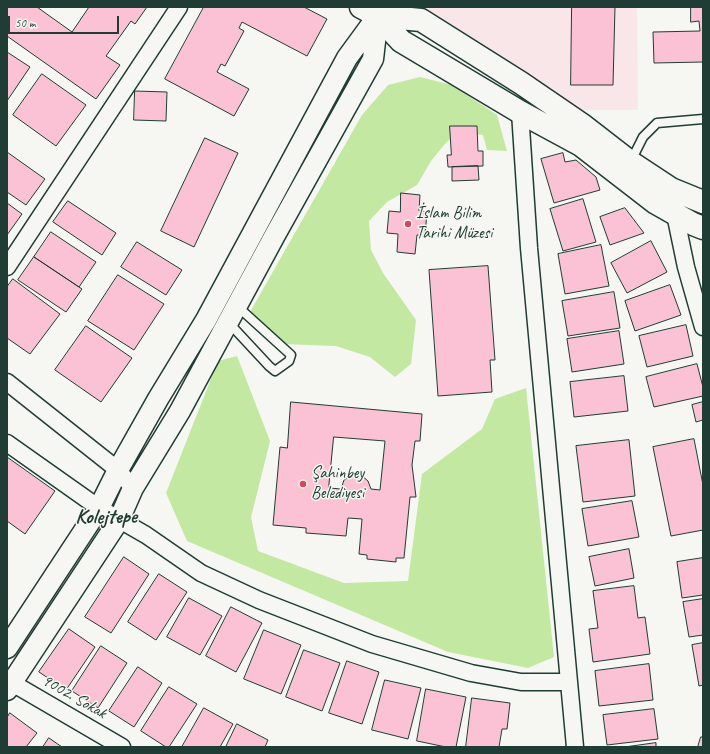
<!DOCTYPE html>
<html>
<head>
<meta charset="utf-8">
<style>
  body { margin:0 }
  #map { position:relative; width:710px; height:754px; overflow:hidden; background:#f6f6f2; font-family:Caveat,sans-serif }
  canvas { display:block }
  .frame { position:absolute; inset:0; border:8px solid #1f3d34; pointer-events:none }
  .scale { position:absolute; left:8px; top:16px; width:111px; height:18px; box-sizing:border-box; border:2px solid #1f3d34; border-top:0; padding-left:5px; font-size:12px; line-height:14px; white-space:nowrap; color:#1f3d34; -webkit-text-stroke:3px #f6f6f2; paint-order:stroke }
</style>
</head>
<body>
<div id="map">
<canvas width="710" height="754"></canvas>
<div class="frame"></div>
<div class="scale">50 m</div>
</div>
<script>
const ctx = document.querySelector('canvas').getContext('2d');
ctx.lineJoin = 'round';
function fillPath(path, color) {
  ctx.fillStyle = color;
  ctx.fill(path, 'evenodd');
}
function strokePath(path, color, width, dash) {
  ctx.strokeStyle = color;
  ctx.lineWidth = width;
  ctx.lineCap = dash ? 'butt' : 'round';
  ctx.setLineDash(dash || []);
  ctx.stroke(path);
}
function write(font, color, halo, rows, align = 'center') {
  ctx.font = font + ' Caveat,sans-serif';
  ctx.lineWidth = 3;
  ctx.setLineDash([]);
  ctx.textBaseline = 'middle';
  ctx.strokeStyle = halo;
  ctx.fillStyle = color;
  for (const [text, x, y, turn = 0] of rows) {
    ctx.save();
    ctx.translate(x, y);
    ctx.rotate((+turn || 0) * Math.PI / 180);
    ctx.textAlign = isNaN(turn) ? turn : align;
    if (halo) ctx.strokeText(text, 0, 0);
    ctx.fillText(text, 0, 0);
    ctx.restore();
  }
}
const built = new Path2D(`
  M412 7H637L638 110H559L413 18Z`);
const green = new Path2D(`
  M420 77 452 85 497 115 507 151 487 150 483 135 457 132 444 145 431 161 417 185 387 202 369 221 371 250 383 273 416 320 411 364 395 377 370 357 336 346 281 344 250 312 362 115 388 85Z
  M237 356 270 441 251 517 258 551 344 583 408 581 422 474 482 429 495 399 526 388 554 657 528 668 448 652 187 541 166 493 218 361Z`);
const building = new Path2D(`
  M8 7H37L72 32 89 7H147L135 24 131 21 106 56 120 65 96 99 7 36V8Z
  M204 7H304L327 19 307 56 242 22 239 28 244 31 225 66 221 64 217 72 249 89 234 116 165 79Z
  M572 7H615L613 85H571Z
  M691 7H703V62L654 63 653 32 700 31 699 21 691 22Z
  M7 52 30 67 7 101Z
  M42 74 86 105 56 146 13 115Z
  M135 91 167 92 166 121 134 120Z
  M450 126H477L478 151H483V166L448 167 447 155H451Z
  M205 138 238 153 194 247 161 231Z
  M7 152 45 179 26 205 7 192Z
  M563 153 565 162 576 160 596 177 600 190 554 203 541 159Z
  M478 166 479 180 452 181V167Z
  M401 193 420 195 419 211 427 212 425 235H417L415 254 397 252 398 234 387 233 389 211 400 212Z
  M583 199 596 242 563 251 550 209Z
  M68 201 116 233 102 255 53 222Z
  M7 203 22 214 7 235Z
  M625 208 644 233 610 245 600 217Z
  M51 232 96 262 79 287 34 257Z
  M651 241 667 272 627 293 611 263Z
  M137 242 182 270 166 295 121 267Z
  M601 245 609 286 565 294 558 254Z
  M34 257 82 289 66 312 18 280Z
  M488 266 495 360H490L492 392 438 396 429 270Z
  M118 275 164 304 134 350 88 321Z
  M13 279 60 314 30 354 7 338V287Z
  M670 285 681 315 635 331 625 301Z
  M614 292 620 328 568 336 562 301Z
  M686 325 693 356 647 367 639 336Z
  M86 326 132 358 101 402 55 370Z
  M619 331 624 364 572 372 567 339Z
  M697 364 703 387V396L654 407 646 377Z
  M624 376 628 411 574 417 570 382Z
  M291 402 422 414 420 441H415L412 465 416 497H410L404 558H396V562L367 559V555L359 554 362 519 348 518 346 536 306 533V528L273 525 280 447 287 448ZM334 437 385 441 380 490 371 489 368 481 361 475H352L344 480 341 489 329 488Z
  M703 402V420L696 422 692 405Z
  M694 439 703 485V530L671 536 653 447Z
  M629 440 635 496 583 502 576 446Z
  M7 457 55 491 25 534 7 521Z
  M632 501 639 537 588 546 582 509Z
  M629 549 634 578 595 586 589 557Z
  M124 557 149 574 111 633 85 617Z
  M703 558V595L682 598 677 562Z
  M159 574 187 592 156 640 128 622Z
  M634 586 638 618 645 617 650 654 593 662 589 629 598 628 593 591Z
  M189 598 222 616 200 655 167 637Z
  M703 599V635L689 637 683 602Z
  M231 607 262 623 236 672 206 656Z
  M69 629 95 647 66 690 39 672Z
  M264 630 301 645 281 694 244 679Z
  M703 643V685L699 686 692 645Z
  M101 646 127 663 98 708 72 691Z
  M304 650 340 663 322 711 286 697Z
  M347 661 379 672 362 724 329 713Z
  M649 664 653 700 599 706 595 671Z
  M138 667 162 683 134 727 109 711Z
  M385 680 421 688 408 739 372 730Z
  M169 687 197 704 169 747H166L141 731Z
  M426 689 466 697 456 747H446L417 741Z
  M472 698 510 703 507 729H502L499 747H466Z
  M204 708 233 724 220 747H182Z
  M654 709 658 739 607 745 603 715Z
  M10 713 37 733 26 747H7V718Z
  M237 724 268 740 265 747H226Z
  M701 737H703V747H698Z
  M49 738 62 747H43Z
  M656 743V747H625Z`);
const service = new Path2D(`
  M631 161 643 137 657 123 703 119
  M229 323 269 366 275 371 289 361 291 355 237 306`);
const minor = new Path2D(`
  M520 112 529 248 575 747
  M675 214 686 267 703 327
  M7 267 179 7
  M7 382 118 470 133 488
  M7 443 99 508 146 535 201 573 259 600 372 644 471 673 521 682H569
  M7 680 122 747`);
const tertiary = new Path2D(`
  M7 648 99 508 118 470 158 399 206 320 347 58 377 17
  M7 690 119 520 133 488 180 411 275 235 373 59 378 16`);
const secondary = new Path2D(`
  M361 7 378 16 421 20 521 83 581 124 630 162 671 189 703 202
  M379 7 378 16 401 41 520 112 581 145 656 203 693 224 703 228`);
const markers = [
  [408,224,4,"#d1495b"],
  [303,484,4,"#d1495b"]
];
const poiNames = [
  ["İslam Bilim",416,214],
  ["Tarihi Müzesi",416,234],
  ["Şahinbey",311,474],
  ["Belediyesi",311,494]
];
const streetNames = [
  ["9002. Sokak",74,697,30]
];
const districtNames = [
  ["Kolejtepe",106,517]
];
fillPath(built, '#f8e6e9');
fillPath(green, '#c3e8a2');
fillPath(building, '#fbc1d4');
strokePath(building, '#1f3d34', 1);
strokePath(service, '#1f3d34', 11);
strokePath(minor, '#1f3d34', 19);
strokePath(tertiary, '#1f3d34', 23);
strokePath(secondary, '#1f3d34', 25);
strokePath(service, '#f6f6f2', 8);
strokePath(minor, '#f6f6f2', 16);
strokePath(tertiary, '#f6f6f2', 20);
strokePath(secondary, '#f6f6f2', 22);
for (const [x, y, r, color] of markers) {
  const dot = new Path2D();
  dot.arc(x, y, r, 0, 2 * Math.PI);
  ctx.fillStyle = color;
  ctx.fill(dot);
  strokePath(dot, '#f6f6f2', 1.5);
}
write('17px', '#1f3d34', '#f6f6f2', poiNames, 'left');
write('17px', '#1f3d34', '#f6f6f2', streetNames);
write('bold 21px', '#1f3d34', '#f6f6f2', districtNames);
</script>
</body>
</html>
